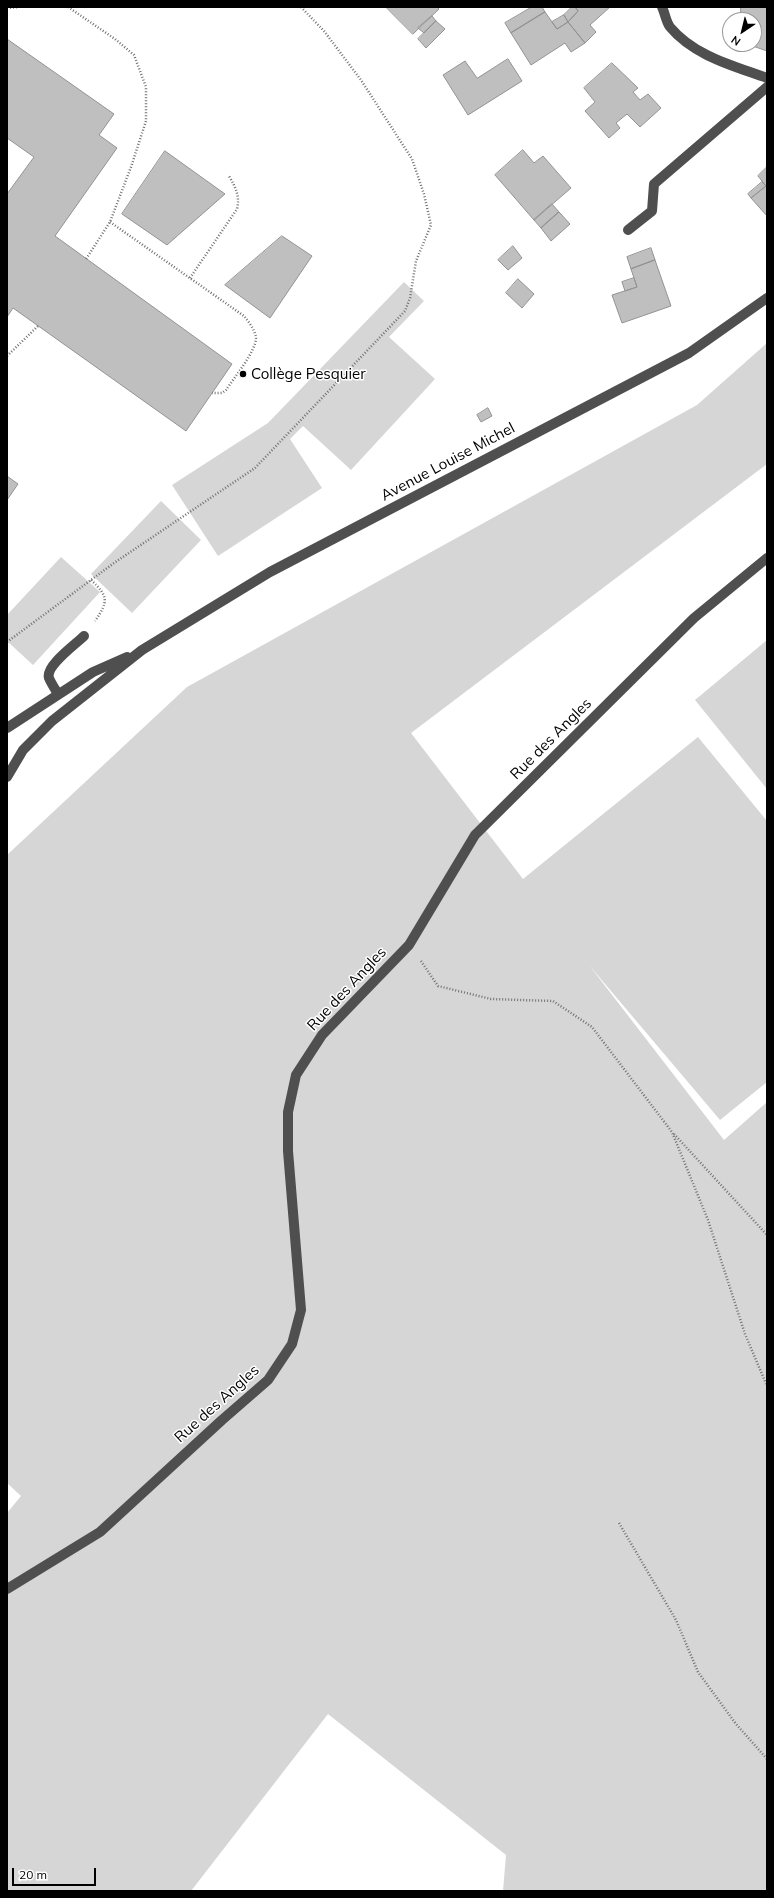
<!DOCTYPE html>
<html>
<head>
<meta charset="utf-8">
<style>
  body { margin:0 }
  #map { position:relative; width:774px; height:1898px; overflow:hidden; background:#fff; font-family:Mulish,sans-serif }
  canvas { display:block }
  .frame { position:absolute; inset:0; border:8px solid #000; pointer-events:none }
  .north { position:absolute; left:722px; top:12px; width:40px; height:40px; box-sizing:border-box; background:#fff; border:1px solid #999; border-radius:50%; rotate:215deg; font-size:11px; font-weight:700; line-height:16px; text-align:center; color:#000 }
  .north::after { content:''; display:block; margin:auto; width:14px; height:18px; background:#000; clip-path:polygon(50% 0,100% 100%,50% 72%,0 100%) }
  .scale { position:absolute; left:12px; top:1868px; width:84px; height:18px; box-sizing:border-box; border:2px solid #000; border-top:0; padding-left:5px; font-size:12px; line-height:14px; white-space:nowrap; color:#000; -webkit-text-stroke:3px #fff; paint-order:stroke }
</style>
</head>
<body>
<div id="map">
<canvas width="774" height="1898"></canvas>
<div class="frame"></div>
<div class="north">N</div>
<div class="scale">20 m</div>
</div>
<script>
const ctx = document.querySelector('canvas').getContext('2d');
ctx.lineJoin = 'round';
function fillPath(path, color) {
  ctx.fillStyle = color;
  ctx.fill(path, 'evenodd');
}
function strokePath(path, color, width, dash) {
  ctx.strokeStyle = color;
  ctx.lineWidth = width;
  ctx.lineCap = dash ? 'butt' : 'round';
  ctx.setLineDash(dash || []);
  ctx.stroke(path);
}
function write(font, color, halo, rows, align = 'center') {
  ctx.font = font + ' Mulish,sans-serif';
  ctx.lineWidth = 3;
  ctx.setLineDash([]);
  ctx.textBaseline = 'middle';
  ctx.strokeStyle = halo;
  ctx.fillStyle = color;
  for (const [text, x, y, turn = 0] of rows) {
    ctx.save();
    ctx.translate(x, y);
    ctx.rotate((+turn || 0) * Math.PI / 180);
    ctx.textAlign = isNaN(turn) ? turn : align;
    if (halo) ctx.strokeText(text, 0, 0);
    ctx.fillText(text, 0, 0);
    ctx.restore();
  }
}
const green = new Path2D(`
  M404 282 424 301 389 337 435 379 351 470 303 426 290 439 322 488 218 556 172 485 268 423Z
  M767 343V464L411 733 523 879 698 737 767 821V1082L720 1120 589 965 724 1140 767 1102V1891H503L506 1855 328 1714 191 1891H7V1513L21 1496 7 1483V855L187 687 697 405Z
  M161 501 201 540 132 613 91 574Z
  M61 557 100 592 33 665 7 641V615Z
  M767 640V789L695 700Z`);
const building = new Path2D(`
  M386 7H437L439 9 413 34Z
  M532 7H542L545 12 511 33 505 23Z
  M572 7H575L578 11 568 22 564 15Z
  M575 7H610L590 25 596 32 585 43 568 22 578 11Z
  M741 7H767V51L747 44H754V20H741Z
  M545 12 557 29 568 22 585 43 571 52 565 43 531 65 511 33Z
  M564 15 568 22 557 29 552 22Z
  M432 16 436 21 424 33 418 28Z
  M436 21 445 29 426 48 418 39Z
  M7 39 114 114 99 135 117 148 55 236 232 364 186 431 13 308 7 317V194L34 157 7 138Z
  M508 59 522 81 468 115 443 75 465 61 477 78Z
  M612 63 638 88 633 92 640 100 648 94 661 108 640 127 627 114 616 123 620 128 609 138 585 111 595 102 584 88Z
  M523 150 534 163 543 156 571 188 534 220 495 175Z
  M165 151 225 194 167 245 122 214Z
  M767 167V216L751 198 766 186 758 176Z
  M762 182 766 186 751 198 748 194Z
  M552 204 559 212 541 228 534 220Z
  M559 212 570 224 551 241 541 228Z
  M282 236 312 256 270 318 225 285Z
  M513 246 522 258 508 270 498 260Z
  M651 248 655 260 631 269 627 257Z
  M655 260 671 306 622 323 612 295 637 287 631 269Z
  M634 278 637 287 625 291 622 282Z
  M518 279 534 294 522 308 506 293Z
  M488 408 492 416 481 422 477 415Z
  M7 476 18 484 7 500Z`);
const path = new Path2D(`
  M68 7 115 39 134 55 146 87V121L131 167 110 222 86 259
  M7 8 19 7
  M110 222 244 316C249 322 255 330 256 338 256 351 234 378 226 390L222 393H212
  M190 278 237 209C240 196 236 188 229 176
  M7 356 39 325
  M91 580C108 596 109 601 95 621
  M7 642 114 563 255 468 405 311 410 298 416 261 431 225 424 194 412 159 361 80 324 31 301 7
  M421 961 438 986 491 999 553 1001 592 1027 672 1132 708 1220 745 1334 767 1386
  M674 1134 767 1235
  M619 1523 676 1620 698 1672 736 1724 767 1759`);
const minor = new Path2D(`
  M662 7C665 13 666 22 670 27 694 56 734 66 767 78
  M628 230 652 211 654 184 767 87
  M58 694C55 689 51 683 49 678 45 666 76 644 84 636
  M7 728 93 672 127 657
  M7 777 23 750 52 721 142 650 270 572 689 353 767 298
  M7 1589 100 1532 222 1420 268 1380 292 1344 301 1310 288 1151V1112L296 1075 322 1035 409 945 475 835 694 618 767 558`);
const markers = [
  [243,374,4,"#000"]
];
const poiNames = [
  ["Collège Pesquier",251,374]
];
const streetNames = [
  ["Avenue Louise Michel",448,462,-28],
  ["Rue des Angles",551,739,-45],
  ["Rue des Angles",347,989,-47],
  ["Rue des Angles",217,1404,-42]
];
fillPath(green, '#d6d6d6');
fillPath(building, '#bfbfbf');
strokePath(building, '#939393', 1);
strokePath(path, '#717171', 2.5, [1, 2]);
strokePath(minor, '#4f4f4f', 10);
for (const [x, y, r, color] of markers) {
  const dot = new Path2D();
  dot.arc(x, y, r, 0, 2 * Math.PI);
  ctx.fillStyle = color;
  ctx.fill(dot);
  strokePath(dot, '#fff', 1.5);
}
write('15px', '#000', '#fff', poiNames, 'left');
write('15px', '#000', '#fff', streetNames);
</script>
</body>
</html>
